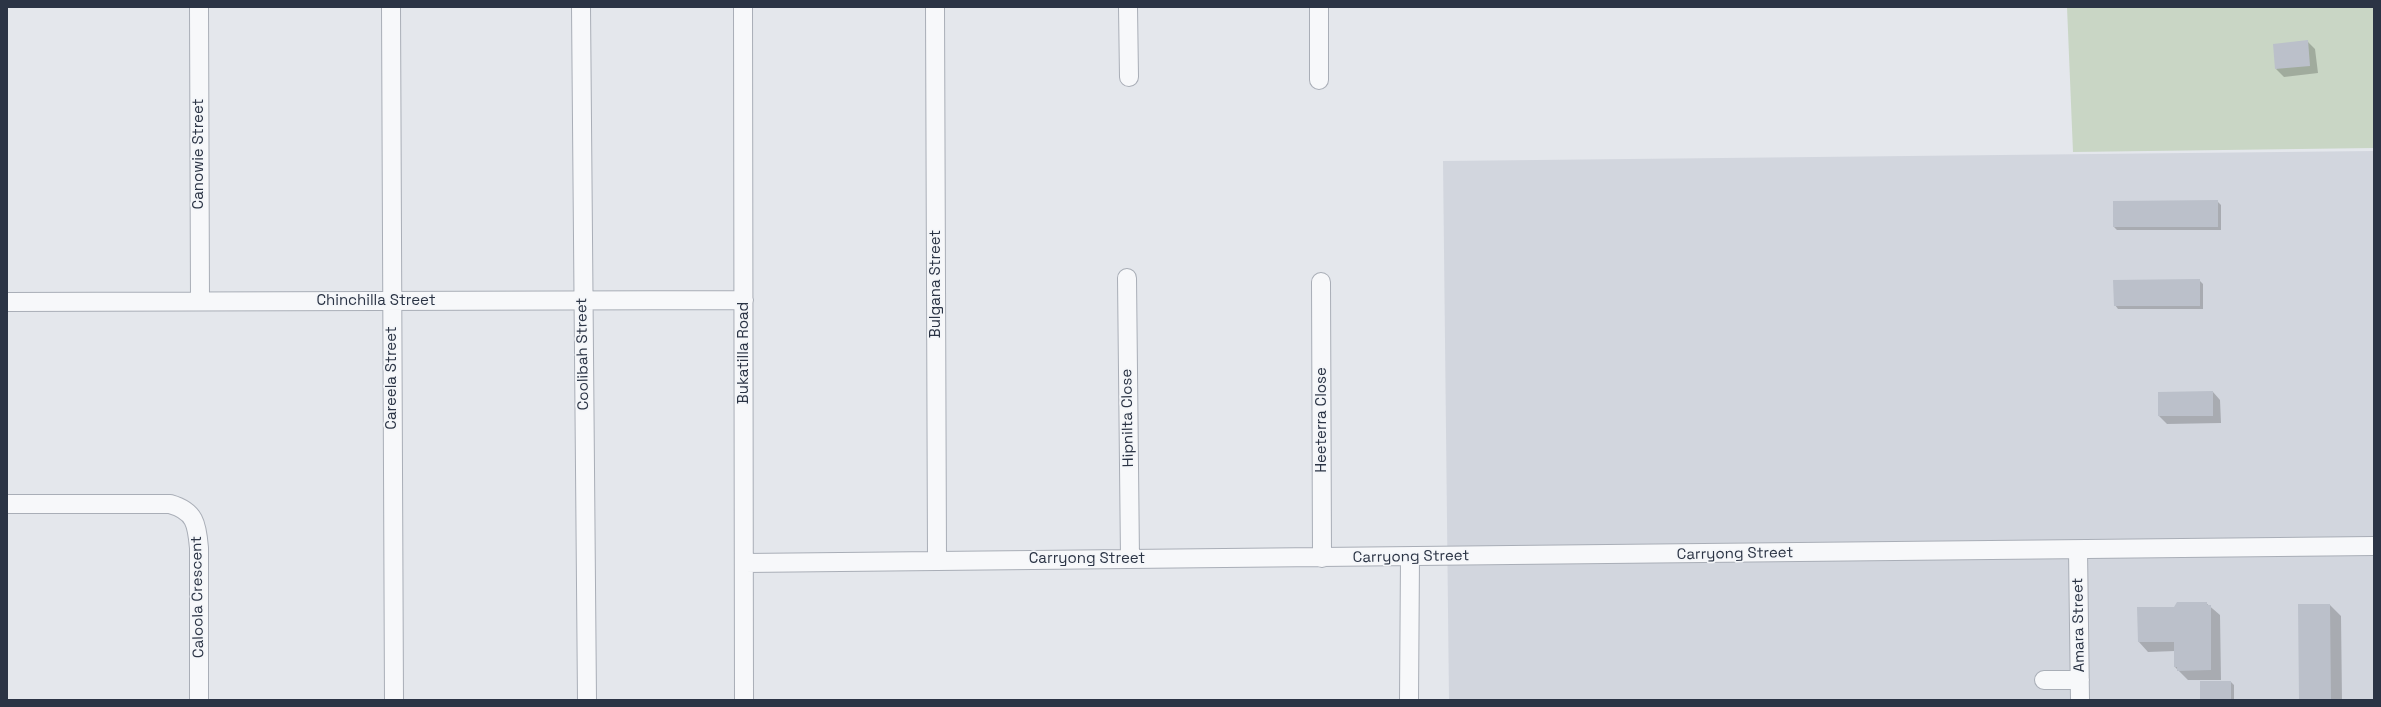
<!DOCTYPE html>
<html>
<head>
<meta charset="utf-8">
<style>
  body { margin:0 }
  #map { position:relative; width:2381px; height:707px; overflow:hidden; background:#e4e7ec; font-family:"Space Grotesk",sans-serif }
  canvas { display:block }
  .frame { position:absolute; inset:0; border:8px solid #2b3445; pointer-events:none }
</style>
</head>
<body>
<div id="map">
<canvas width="2381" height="707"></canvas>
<div class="frame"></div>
</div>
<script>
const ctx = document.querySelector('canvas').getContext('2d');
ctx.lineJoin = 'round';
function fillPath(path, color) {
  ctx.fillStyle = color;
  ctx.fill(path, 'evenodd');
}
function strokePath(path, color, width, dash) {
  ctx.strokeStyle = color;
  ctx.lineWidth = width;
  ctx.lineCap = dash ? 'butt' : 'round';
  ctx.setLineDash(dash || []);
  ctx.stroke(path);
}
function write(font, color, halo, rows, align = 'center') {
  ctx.font = font + ' "Space Grotesk",sans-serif';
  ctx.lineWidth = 3.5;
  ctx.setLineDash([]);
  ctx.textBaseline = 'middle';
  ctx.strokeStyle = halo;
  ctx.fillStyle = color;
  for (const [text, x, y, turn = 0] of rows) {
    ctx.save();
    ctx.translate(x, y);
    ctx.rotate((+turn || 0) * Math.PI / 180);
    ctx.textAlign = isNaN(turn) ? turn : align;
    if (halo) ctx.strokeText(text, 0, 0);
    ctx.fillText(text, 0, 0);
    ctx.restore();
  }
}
const built = new Path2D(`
  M2374 151V700H1449L1443 161Z`);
const green = new Path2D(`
  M2067 7H2374V148L2073 152Z`);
const shadow = new Path2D(`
  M2308 42 2315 49 2318 73 2284 77 2276 69Z
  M2217 201 2221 205V230H2117L2114 227Z
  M2199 280 2203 284V309H2118L2115 305Z
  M2213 392 2220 400 2221 423 2167 424 2159 416Z
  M2206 603 2220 615 2221 680H2188L2175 667V651L2148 652 2139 642 2174 608Z
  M2330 605 2341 616 2342 700H2300Z
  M2231 682 2234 685V700H2201Z`);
const building = new Path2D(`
  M2308 40 2310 66 2275 69 2273 44Z
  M2218 200V227H2113V201Z
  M2200 279V306H2114L2113 280Z
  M2213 391V416H2158V392Z
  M2177 602H2207V605H2211V670L2177 671V667H2174V642H2138L2137 607H2174Z
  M2298 604H2330L2331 700H2299Z
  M2200 681H2231V700H2200Z`);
const minor = new Path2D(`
  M199 7 200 301
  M391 7 394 700
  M581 7 587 700
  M743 7 744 700
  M935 7 937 560
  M1128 7 1129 77
  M1319 7V80
  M1127 278 1130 559
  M1321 282 1322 558
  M7 302 744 300
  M7 504H170C195 511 197 524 199 548V700
  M2078 550 2080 700
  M745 563 2374 546
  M2044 680H2080
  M1409 700 1410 557`);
const streetNames = [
  ["Canowie Street",199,154,-90],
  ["Bulgana Street",936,284,-90],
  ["Chinchilla Street",376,301],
  ["Bukatilla Road",744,353,-90],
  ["Coolibah Street",583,354,-91],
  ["Careela Street",392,378,-90],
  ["Hipnilta Close",1128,418,-91],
  ["Heeterra Close",1322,420,-90],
  ["Carryong Street",1735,554,-1],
  ["Carryong Street",1411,557,-1],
  ["Carryong Street",1087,559],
  ["Caloola Crescent",198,597,-91],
  ["Amara Street",2079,625,-91]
];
fillPath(built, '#d2d6de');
fillPath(green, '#c9d6c5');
fillPath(shadow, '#0003');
fillPath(building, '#bbc0ca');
strokePath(minor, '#a9aeb7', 20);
strokePath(minor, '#f7f8fa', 18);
write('15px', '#2b3445', '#f4f6f9', streetNames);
</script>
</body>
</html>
